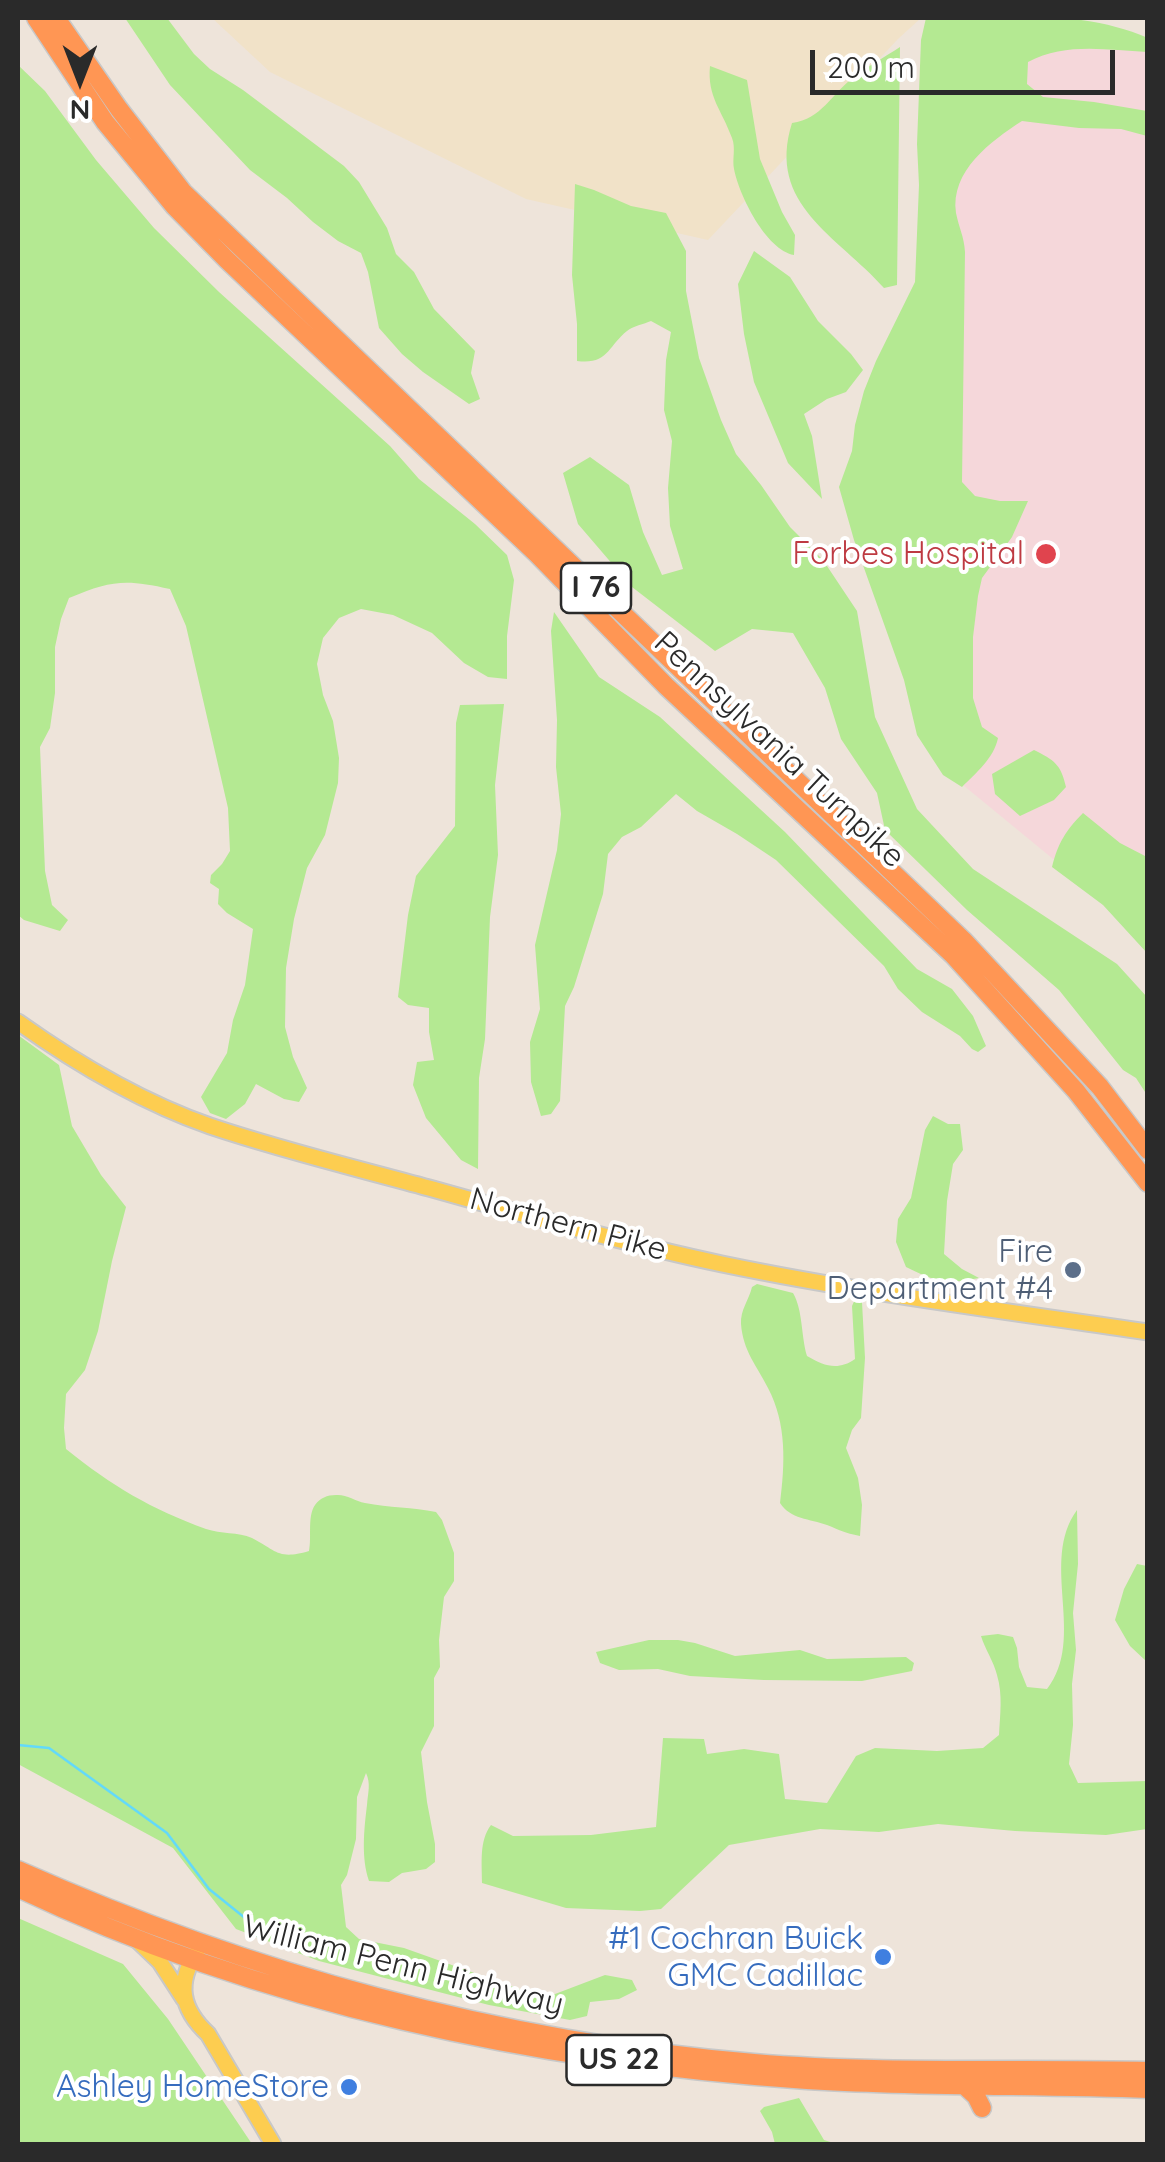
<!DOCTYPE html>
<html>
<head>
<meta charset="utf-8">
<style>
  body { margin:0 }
  #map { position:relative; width:1165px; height:2162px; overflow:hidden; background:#eee4da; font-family:Quicksand,sans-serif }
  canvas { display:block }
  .frame { position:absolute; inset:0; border:20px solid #2a2a2a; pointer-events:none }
  .north { position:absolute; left:30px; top:30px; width:100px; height:100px; -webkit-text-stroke:8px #fff; paint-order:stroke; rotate:180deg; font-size:28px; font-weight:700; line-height:40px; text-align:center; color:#2a2a2a }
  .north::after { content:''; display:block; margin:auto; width:35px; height:45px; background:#2a2a2a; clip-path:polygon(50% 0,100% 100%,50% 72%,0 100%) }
  .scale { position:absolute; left:810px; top:50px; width:305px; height:45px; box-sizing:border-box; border:5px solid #2a2a2a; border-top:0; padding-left:12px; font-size:30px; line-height:35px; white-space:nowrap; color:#2a2a2a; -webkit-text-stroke:8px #fff; paint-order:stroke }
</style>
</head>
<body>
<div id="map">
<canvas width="1165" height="2162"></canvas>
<div class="frame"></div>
<div class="north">N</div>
<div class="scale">200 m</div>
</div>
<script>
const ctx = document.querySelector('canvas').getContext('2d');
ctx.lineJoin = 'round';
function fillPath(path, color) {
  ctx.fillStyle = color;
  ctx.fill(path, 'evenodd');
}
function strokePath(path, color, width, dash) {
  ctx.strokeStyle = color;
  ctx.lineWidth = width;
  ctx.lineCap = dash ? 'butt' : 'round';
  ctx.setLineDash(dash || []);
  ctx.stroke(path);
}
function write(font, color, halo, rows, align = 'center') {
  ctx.font = font + ' Quicksand,sans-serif';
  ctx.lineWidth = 8;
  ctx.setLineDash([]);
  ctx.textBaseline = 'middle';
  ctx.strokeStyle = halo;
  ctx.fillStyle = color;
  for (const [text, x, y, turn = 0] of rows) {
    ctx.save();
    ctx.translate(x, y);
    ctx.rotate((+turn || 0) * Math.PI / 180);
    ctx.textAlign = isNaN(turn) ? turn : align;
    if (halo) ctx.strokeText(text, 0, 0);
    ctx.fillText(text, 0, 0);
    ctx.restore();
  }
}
const education = new Path2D(`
  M212 18H921L898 39 708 240 526 199 270 72Z`);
const medical = new Path2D(`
  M932 31H1099L1147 52V888L1086 886 952 776Z`);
const green = new Path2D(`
  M125 18H167L194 54 210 69 243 90 344 166 359 182 387 228 396 254 414 272 434 309 475 351 471 373 480 399 469 404 423 372 402 354 379 328 368 272 361 253 338 241 313 222 287 198 250 170 170 85Z
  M926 18C999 17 1079 8 1148 38L1147 52C1107 50 1065 42 1028 62L1027 84 1043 97 1094 102 1147 111V136L1121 129 1079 128 1022 121C991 141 950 171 956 213 959 228 964 236 965 252L962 482 975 496 1000 501H1028L1012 537 982 578 978 596 973 637V698L982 727 998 738C994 758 976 773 962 787L943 775 917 735 904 680 854 540 839 487 852 451 855 425 864 391 876 361 915 282 919 185 917 144 921 40Z
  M900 47 897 285 884 288C838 236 766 205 792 123 822 119 831 94 854 77 868 66 885 57 900 47Z
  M18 65 45 91 96 160 154 228 219 292 390 446 419 479 475 524 507 555 514 580 507 636V679L488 677 464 663 432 633 393 615 361 609 339 618 323 638 317 664 323 695 333 721 339 758 338 783 325 835 307 868 294 919 286 968 285 1027 293 1057 307 1088 299 1102 284 1099 256 1084 245 1104 226 1119 210 1113 201 1097 227 1053 233 1020 245 985 253 929 227 913 218 904 219 889 210 883 211 875 222 864 230 851 228 808 186 626 170 589C126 579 111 580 69 598L61 619 55 647V693L50 728 40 747 45 871 52 905 68 920 60 931 24 920 18 915Z
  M710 66 747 80 760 159 782 212 795 235 794 255C766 250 739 195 734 169 732 159 736 148 732 138 722 110 707 97 710 66Z
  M575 184 594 190 631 206 666 213 686 251V291L699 358 721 420 736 454 761 485 790 527 823 560 857 611 875 717 917 809 973 869 1117 964 1147 997V1095L1136 1078 1123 1070 1059 990 967 910 885 830 877 793 841 739 825 688 793 633 752 629 715 651 632 587 578 524 563 473 590 457 629 485 643 532 662 575 683 569 670 526 668 488 672 441 664 410 666 360 671 332 651 321C644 324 633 326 627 331 608 346 608 365 577 361V324L572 275Z
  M754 251 790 277 818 321 851 354 863 370 846 392 827 399 804 414 812 436 822 499 788 463 754 382 744 334 738 284Z
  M554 612 599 677 660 717 785 832 917 969 952 989 973 1016 986 1046 978 1052 972 1049 960 1036 922 1012 898 989 884 966 776 860 737 834 697 811 676 794 641 827 622 837 608 854 603 894 574 987 565 1006 560 1101 551 1114 541 1116 531 1082 530 1042 540 1009 535 945 557 850 561 814 556 767 557 720 551 631Z
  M504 704 495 785 498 855 490 917 485 1039 479 1078 478 1169 461 1160 426 1118 413 1085 417 1062 434 1060 429 1032V1008L408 1005 398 997 408 915 416 876 455 826 456 723 460 705Z
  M1034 750C1054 760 1061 764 1066 787L1054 800 1020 816 995 794 992 774Z
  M1083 813 1120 843 1147 857V953L1103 905 1052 867C1058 843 1066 830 1083 813Z
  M18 1035 59 1065 72 1126 101 1175 126 1207 112 1261 98 1331 85 1370 66 1394 64 1428 66 1449C112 1486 151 1509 206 1529 221 1534 238 1532 252 1538 277 1551 278 1560 309 1551 312 1537 307 1517 315 1505 320 1498 327 1495 336 1495 346 1494 355 1501 365 1503 389 1508 413 1507 436 1512L442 1520 454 1553V1581L444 1597 439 1640 440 1667 434 1678V1726L421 1752 427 1802 435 1844V1862L426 1869 402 1873 389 1882 369 1881C361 1858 364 1829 367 1805 368 1792 371 1784 366 1773L357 1797 356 1839 347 1875 341 1885 346 1927 359 1939 404 1948 525 1991 555 1994 605 1975 632 1980 637 1990 619 1999 590 2002 587 2016 570 2020 489 2005 319 1961 236 1929 173 1848 18 1764Z
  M933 1116 948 1124H960L963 1150 953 1164 947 1201 944 1254 962 1269 979 1278C945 1285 937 1282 906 1267L896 1242 898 1219 911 1198 925 1130Z
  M757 1284 793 1293C803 1310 801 1336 807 1356 824 1366 838 1371 855 1359L852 1306 856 1297 862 1302 865 1358 861 1418 852 1430 846 1448 858 1478 862 1505 860 1536C844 1533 840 1530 827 1525 810 1519 790 1519 780 1503 785 1464 787 1424 768 1388 757 1366 743 1351 741 1324 740 1310 749 1300 752 1287Z
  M1077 1510 1078 1564 1073 1613 1076 1650 1072 1684 1073 1725 1069 1764 1078 1783 1147 1781V1829L1106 1835 1015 1831 938 1824 879 1832 820 1829 729 1845 661 1909 640 1911 566 1908 482 1883C482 1863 479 1841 491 1825L513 1836 591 1835 656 1827 663 1738 704 1739 707 1754 744 1749 779 1754 785 1799 827 1803 856 1756 875 1748 937 1751 983 1748 999 1735C1000 1715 1003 1695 997 1675 994 1662 985 1649 981 1636L998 1634 1013 1637 1017 1648 1019 1667 1027 1687 1047 1689C1087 1638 1039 1562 1077 1510Z
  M1137 1564 1147 1566V1662L1130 1646 1115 1620 1124 1589Z
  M649 1640H678L695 1643 735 1656 800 1650 827 1659 906 1657 914 1663 912 1671 862 1681 764 1680 690 1676 658 1669 619 1670 600 1663 596 1652Z
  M18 1918 123 1964 168 2019 252 2144H18Z
  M799 2098 824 2140 837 2144H775L772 2132 760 2111 764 2107Z`);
const stream = new Path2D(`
  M18 1745 49 1748 167 1833 209 1889 245 1918 260 1939`);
const major = new Path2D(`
  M18 1022C77 1064 141 1102 210 1126 281 1150 356 1168 429 1188 526 1215 623 1243 722 1264 862 1293 1005 1311 1148 1332
  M136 1939 160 1962 184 1999
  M197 1952C176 1983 181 2009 208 2034L273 2144`);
const highway = new Path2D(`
  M36 18 105 122 175 207 227 260 537 554 666 686 953 955 1076 1091 1148 1183
  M56 18 119 109 183 192 963 940 1100 1087 1148 1150
  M18 1870C250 1973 500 2042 754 2063 884 2074 1017 2068 1148 2071
  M18 1888C263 2004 537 2062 807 2080 920 2087 1034 2085 1148 2089
  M964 2085 976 2096 982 2108`);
const markers = [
  [1046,554,12,"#e0444e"],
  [1073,1270,10,"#5c6f8a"],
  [883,1957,10,"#3f7fe0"],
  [349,2087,10,"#3f7fe0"]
];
const shields = [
  [596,588,70],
  [619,2060,105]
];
const shieldNames = [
  ["I 76",596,588],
  ["US 22",619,2060]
];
const healthNames = [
  ["Forbes Hospital",1024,554]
];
const streetNames = [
  ["Pennsylvania Turnpike",779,750,43],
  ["Northern Pike",568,1225,15],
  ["William Penn Highway",403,1966,14]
];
const serviceNames = [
  ["Fire",1053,1252],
  ["Department #4",1053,1289]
];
const shopNames = [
  ["#1 Cochran Buick",863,1939],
  ["GMC Cadillac",863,1976],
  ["Ashley HomeStore",329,2087]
];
fillPath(education, '#f1e2c8');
fillPath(medical, '#f5d7da');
fillPath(green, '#b4e992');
strokePath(stream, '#63d9fa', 2.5);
strokePath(major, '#c8c8c8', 19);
strokePath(highway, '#c8c8c8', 21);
strokePath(major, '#fdcd50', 15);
strokePath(highway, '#ff9654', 18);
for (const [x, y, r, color] of markers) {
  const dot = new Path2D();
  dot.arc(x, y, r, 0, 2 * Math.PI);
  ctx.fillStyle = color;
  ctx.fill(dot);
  strokePath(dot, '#fff', 4);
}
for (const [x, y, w] of shields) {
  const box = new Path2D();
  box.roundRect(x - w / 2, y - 25, w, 50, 8);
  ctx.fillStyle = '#fff';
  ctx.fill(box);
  strokePath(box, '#2a2a2a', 2.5);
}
write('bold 30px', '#2a2a2a', null, shieldNames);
write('32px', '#be3a42', '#fff', healthNames, 'right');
write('32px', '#2a2a2a', '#fff', streetNames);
write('32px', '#4e5e75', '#fff', serviceNames, 'right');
write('32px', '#366cbe', '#fff', shopNames, 'right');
</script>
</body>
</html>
